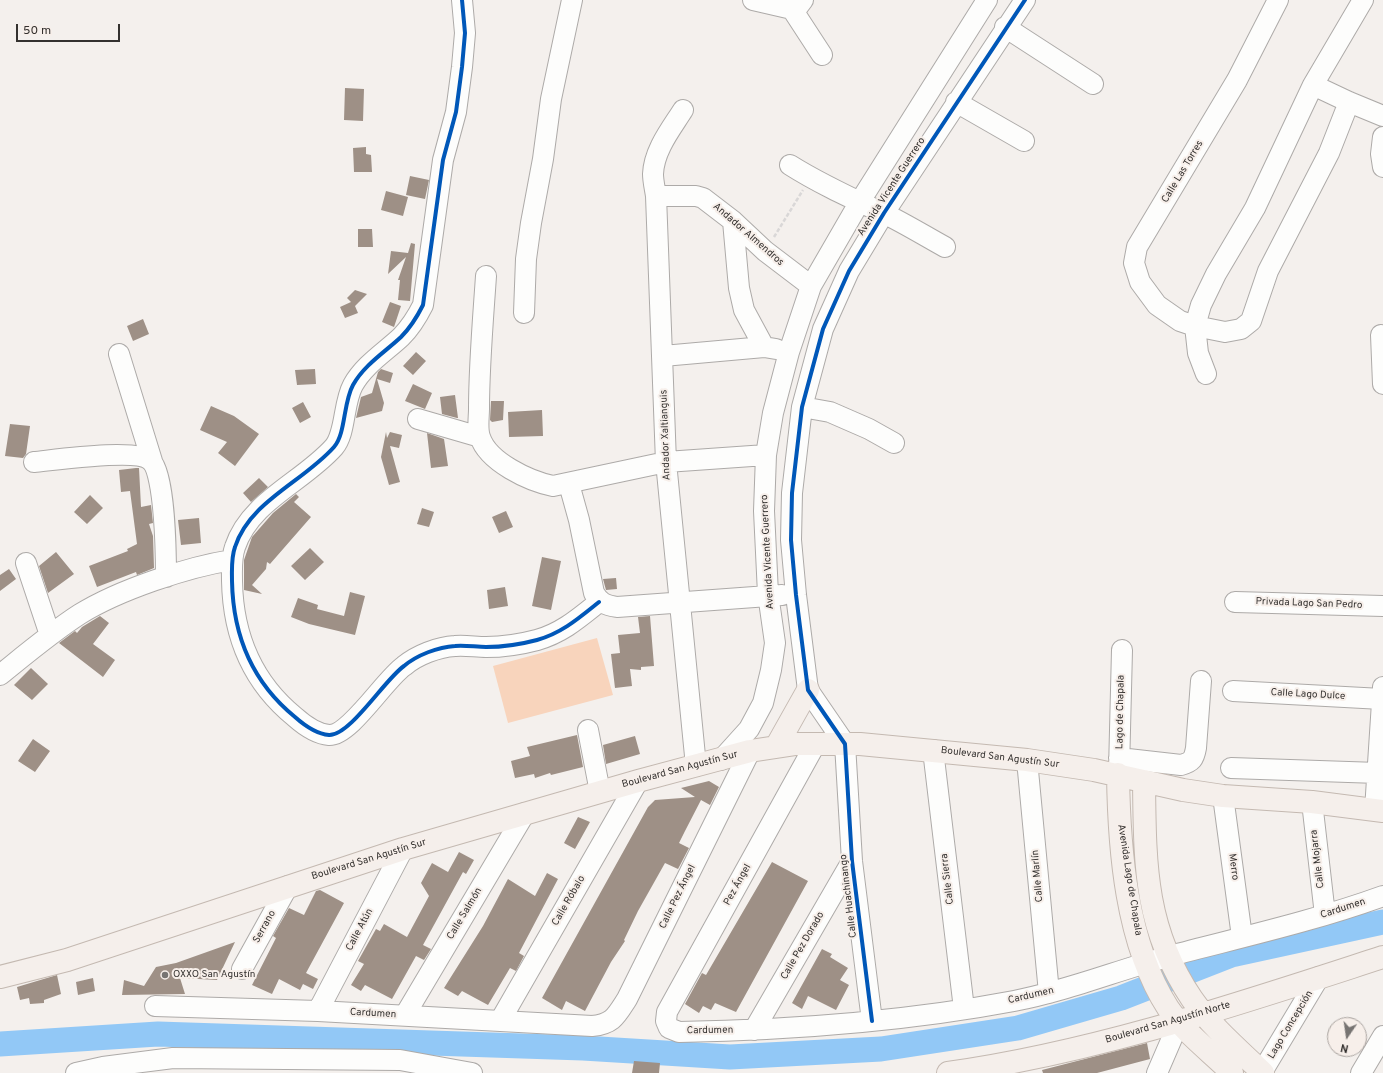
<!DOCTYPE html>
<html>
<head>
<meta charset="utf-8">
<style>
  body { margin:0 }
  #map { position:relative; width:1383px; height:1073px; overflow:hidden; background:#f4f0ed; font-family:Overpass,sans-serif }
  canvas { display:block }
  .north { position:absolute; left:1327px; top:1017px; width:40px; height:40px; box-sizing:border-box; background:#f7efea; border:1px solid #a9a39f; border-radius:50%; rotate:193deg; font-size:11px; font-weight:700; line-height:16px; text-align:center; color:#34312f }
  .north::after { content:''; display:block; margin:auto; width:14px; height:18px; background:#777472; clip-path:polygon(50% 0,100% 100%,50% 72%,0 100%) }
  .scale { position:absolute; left:16px; top:24px; width:104px; height:18px; box-sizing:border-box; border:2px solid #34312f; border-top:0; padding-left:5px; font-size:12px; line-height:14px; white-space:nowrap; color:#34312f; -webkit-text-stroke:3px #f7efea; paint-order:stroke }
</style>
</head>
<body>
<div id="map">
<canvas width="1383" height="1073"></canvas>
<div class="north">N</div>
<div class="scale">50 m</div>
</div>
<script>
const ctx = document.querySelector('canvas').getContext('2d');
ctx.lineJoin = 'round';
function fillPath(path, color) {
  ctx.fillStyle = color;
  ctx.fill(path, 'evenodd');
}
function strokePath(path, color, width, dash) {
  ctx.strokeStyle = color;
  ctx.lineWidth = width;
  ctx.lineCap = dash ? 'butt' : 'round';
  ctx.setLineDash(dash || []);
  ctx.stroke(path);
}
function write(font, color, halo, rows, align = 'center') {
  ctx.font = font + ' Overpass,sans-serif';
  ctx.lineWidth = 4;
  ctx.setLineDash([]);
  ctx.textBaseline = 'middle';
  ctx.strokeStyle = halo;
  ctx.fillStyle = color;
  for (const [text, x, y, turn = 0] of rows) {
    ctx.save();
    ctx.translate(x, y);
    ctx.rotate((+turn || 0) * Math.PI / 180);
    ctx.textAlign = isNaN(turn) ? turn : align;
    if (halo) ctx.strokeText(text, 0, 0);
    ctx.fillText(text, 0, 0);
    ctx.restore();
  }
}
const green = new Path2D(`
  M597 638 613 695 508 723 493 666Z`);
const river = new Path2D(`
  M0 1044 158 1034 583 1048 730 1057 881 1049 1018 1028 1121 998 1231 955 1383 922`);
const building = new Path2D(`
  M345 88 364 89 363 121 344 120Z
  M366 147V154L371 155 372 172H354L353 148Z
  M410 176 429 180 425 199 406 195Z
  M386 191 408 197 403 216 381 210Z
  M358 229H372L373 247H358Z
  M411 243 415 244 410 301 398 300 400 280H398L406 257 388 274 391 251 408 253Z
  M355 290 367 294 355 306 358 313 345 318 340 307 351 302 347 298Z
  M390 302 401 306 394 327 382 322Z
  M143 319 149 334 133 341 127 326Z
  M416 352 426 361 413 375 403 366Z
  M315 369 316 384 297 385 295 370Z
  M381 369 393 373 390 383 377 379 384 403 382 411 356 418 361 397 372 393 378 372Z
  M413 384 432 393 425 409 405 401Z
  M455 395 458 418H457L442 414 440 397Z
  M491 401H504L503 420 492 422 490 420Z
  M303 402 311 417 300 423 292 408Z
  M211 406 234 416 259 434 235 466 218 453 227 442 200 430Z
  M542 410 543 436 509 437 508 412Z
  M10 424 30 426 26 454 23 458 5 456Z
  M386 432 387 438 390 432 402 435 399 448 390 446 400 482 389 485 381 457Z
  M427 433 444 439 448 466 431 468Z
  M136 468H139L141 507 151 505 153 523 149 524 153 536 154 568 137 575 136 572 97 587 89 566 128 551 127 549 137 544 130 491 121 492 119 470Z
  M259 478 268 487 251 502 243 493Z
  M296 494 299 497 294 502 311 517 270 564 267 562 266 569 252 585 262 594 244 590V560L252 537 273 513Z
  M90 495 103 508 87 524 74 512Z
  M422 508 434 512 429 527 417 524Z
  M506 511 513 527 499 533 492 517Z
  M199 518 201 543 181 545 178 520Z
  M310 548 324 562 305 580 291 566Z
  M56 552 74 574 48 593 39 566Z
  M542 557 561 561 551 610 532 606Z
  M9 569 16 579 0 591V575Z
  M616 578 617 589 606 590 603 579Z
  M505 587 508 606 489 609 487 590Z
  M350 592 365 596 355 635 309 624 291 617 298 598 318 605 317 609 344 616Z
  M100 616 109 623 93 644 115 660 103 677 59 643 75 631 77 633 82 627Z
  M650 616 654 666 641 667V670L630 669 632 686 615 688 611 654 620 653 618 635 640 633 638 617Z
  M31 668 48 684 32 700 14 685Z
  M577 735 583 767 551 775 550 773 535 778 534 774 515 778 511 761 530 756 527 747Z
  M635 736 640 754 606 764 603 745Z
  M33 739 50 751 35 772 18 761Z
  M709 781 719 787 710 805 701 800 685 831 679 843 689 848 678 869 665 863 638 911 624 940 625 941 611 962 585 1011 566 1001 562 1010 542 998 648 807 655 800 695 797 681 788Z
  M578 817 590 822 575 849 564 843Z
  M459 852 474 860 466 874 463 872 423 945 431 949 424 960 416 956 392 999 365 985 361 991 351 985 364 964 358 961 376 929 380 931 384 924 407 937 429 896 421 883 432 863 448 872Z
  M772 862 808 881 736 1012 715 1003 711 1010 703 1006 699 1013 685 1004 702 973 706 975Z
  M547 873 558 879 519 953 524 956 516 971 510 968 488 1005 462 991 458 996 444 988 483 926 508 879 535 896Z
  M320 890 344 903 306 973 318 979 313 989 303 984 300 990 279 979 272 994 252 985 276 938 273 936 289 908 304 915 316 891Z
  M235 942 217 980 180 978 185 994 122 995 124 980 144 986 156 967 176 963Z
  M822 949 832 954 830 957 848 968 840 980 849 985 836 1010 808 996 802 1009 792 1003Z
  M57 975 61 994 44 1000V1003L30 1004 29 998 20 1000 17 987Z
  M93 978 95 991 78 995 76 982Z
  M1147 1043 1150 1059 1097 1073H1043L1042 1070Z
  M634 1061 660 1063 659 1073H632Z`);
const path = new Path2D(`
  M774 237 803 190`);
const minor = new Path2D(`
  M462 0 465 33 462 67 456 112 443 160 423 305C417 317 411 327 401 337 385 352 364 365 353 385 343 403 346 433 334 447 303 482 250 501 235 547 231 558 232 570 232 581 233 636 252 682 295 717 304 725 317 734 329 735 350 736 385 679 404 666 417 655 438 647 455 646 465 645 476 647 486 647 501 647 522 644 537 640 562 633 579 618 599 602
  M753 0 792 9 797 8 803 0
  M1278 0 1237 80 1137 247 1134 263 1140 282 1157 305 1180 321 1195 326 1225 332 1241 329 1251 321 1268 271 1329 153 1349 102
  M792 9 822 55
  M1005 27 1093 84
  M1313 85 1349 102 1383 116
  M956 102 1024 141
  M683 110C671 129 654 150 653 174 653 181 655 189 656 196L666 462 696 766
  M1383 137 1381 154 1383 167
  M790 165C820 184 851 198 883 213 904 223 925 236 945 247
  M656 196H696L703 198 733 221 765 251 811 286
  M733 221 739 288 744 310 764 347
  M486 276C483 320 479 365 479 409 479 417 477 429 480 437 488 462 529 481 553 486L666 462 766 455
  M524 313 526 259 531 223 543 159 551 99 572 0
  M1381 335 1383 384
  M119 354 152 461
  M663 356 764 347 776 349
  M1206 374 1198 353 1195 326 1201 305 1216 274 1255 208 1313 85 1363 0
  M802 407 830 412 869 429 894 443
  M418 419 480 437
  M34 462C55 460 138 448 151 461 165 473 166 556 166 577
  M569 484 579 520 594 593C600 603 605 605 617 607L782 595
  M26 563 50 635
  M1235 602 1383 606
  M0 675C26 654 52 632 80 614 119 590 187 567 232 560
  M1233 691 1382 699
  M588 730 600 792
  M816 743 667 1012 666 1021 669 1028 679 1032C791 1030 903 1022 1014 1001 1067 991 1118 970 1170 956 1242 937 1314 921 1383 896
  M933 750 964 1009
  M1119 758 1181 765C1192 762 1194 759 1196 748L1201 681
  M721 760 749 729 763 703 771 670 775 643 768 594 764 511 766 455 773 413 789 352 811 286 859 203 987 0
  M1027 760 1049 993
  M1231 768 1378 773
  M1119 770 1122 650
  M1223 796 1242 937
  M1312 802 1325 915
  M1375 810 1383 687
  M242 969 288 886
  M155 1006 318 1011 592 1026C613 1024 616 1016 627 999L750 751
  M318 1011 403 849
  M405 1015 525 813
  M500 1021 638 781
  M872 1021 852 861 845 744 808 690 796 595 791 540 792 493 802 407 823 329 849 271 884 213 1025 0
  M754 1030 852 861
  M1262 1072 1319 977
  M76 1073 103 1067 173 1058 400 1060 472 1073
  M1157 1073 1179 1022
  M1361 1073 1383 1036`);
const major = new Path2D(`
  M776 747 808 690
  M1118 774C1119 849 1126 943 1168 1008 1184 1032 1211 1052 1232 1073
  M1144 781C1145 863 1144 928 1192 999 1210 1025 1240 1051 1263 1073
  M0 977 67 960 403 849 638 781 750 751 796 744H860L1027 760 1094 770 1183 790 1223 796 1312 802 1383 811
  M948 1073C1097 1052 1241 1003 1383 957`);
const cycleway = new Path2D(`
  M462 0 465 33 462 67 456 112 443 160 423 305C417 317 411 327 401 337 385 352 364 365 353 385 343 403 346 433 334 447 303 482 250 501 235 547 231 558 232 570 232 581 233 636 252 682 295 717 304 725 317 734 329 735 350 736 385 679 404 666 417 655 438 647 455 646 465 645 476 647 486 647 501 647 522 644 537 640 562 633 579 618 599 602
  M872 1021 852 861 845 744 808 690 796 595 791 540 792 493 802 407 823 329 849 271 884 213 1025 0`);
const markers = [
  [165,975,4,"#777472"]
];
const streetNames = [
  ["Calle Las Torres",1183,172,-59],
  ["Avenida Vicente Guerrero",892,187,-57],
  ["Andador Almendros",748,235,41],
  ["Andador Xaltianguis",666,435,-92],
  ["Avenida Vicente Guerrero",768,552,-93],
  ["Privada Lago San Pedro",1309,604,2],
  ["Calle Lago Dulce",1308,695,3],
  ["Lago de Chapala",1121,712,-89],
  ["Boulevard San Agustín Sur",1000,758,7],
  ["Boulevard San Agustín Sur",680,770,-15],
  ["Calle Mojarra",1318,859,-97],
  ["Boulevard San Agustín Sur",369,860,-17],
  ["Merro",1233,867,82],
  ["Calle Marlín",1038,876,-95],
  ["Calle Sierra",948,879,-97],
  ["Avenida Lago de Chapala",1129,880,81],
  ["Pez Ángel",738,885,-61],
  ["Calle Huachinango",849,896,-97],
  ["Calle Pez Ángel",678,897,-64],
  ["Calle Róbalo",569,901,-60],
  ["Cardumen",1343,909,-18],
  ["Calle Salmón",465,914,-59],
  ["Serrano",265,927,-61],
  ["Calle Atún",360,930,-62],
  ["Calle Pez Dorado",803,946,-60],
  ["Cardumen",1031,996,-13],
  ["Cardumen",373,1014,3],
  ["Boulevard San Agustín Norte",1168,1023,-16],
  ["Lago Concepción",1291,1025,-59],
  ["Cardumen",710,1031,-1]
];
const poiNames = [
  ["OXXO San Agustín",173,975]
];
fillPath(green, '#f8d4bc');
strokePath(river, '#92c8f6', 25);
fillPath(building, '#9e9086');
strokePath(minor, '#adaaa8', 22);
strokePath(major, '#c4b9b1', 24);
strokePath(path, '#d9d7d7', 2.5, [4, 2]);
strokePath(minor, '#fdfdfc', 20);
strokePath(major, '#f5efeb', 22);
strokePath(cycleway, '#0057b8', 4);
for (const [x, y, r, color] of markers) {
  const dot = new Path2D();
  dot.arc(x, y, r, 0, 2 * Math.PI);
  ctx.fillStyle = color;
  ctx.fill(dot);
  strokePath(dot, '#f7efea', 1.5);
}
write('10px', '#34312f', '#f7efea', streetNames);
write('10px', '#34312f', '#f7efea', poiNames, 'left');
</script>
</body>
</html>
